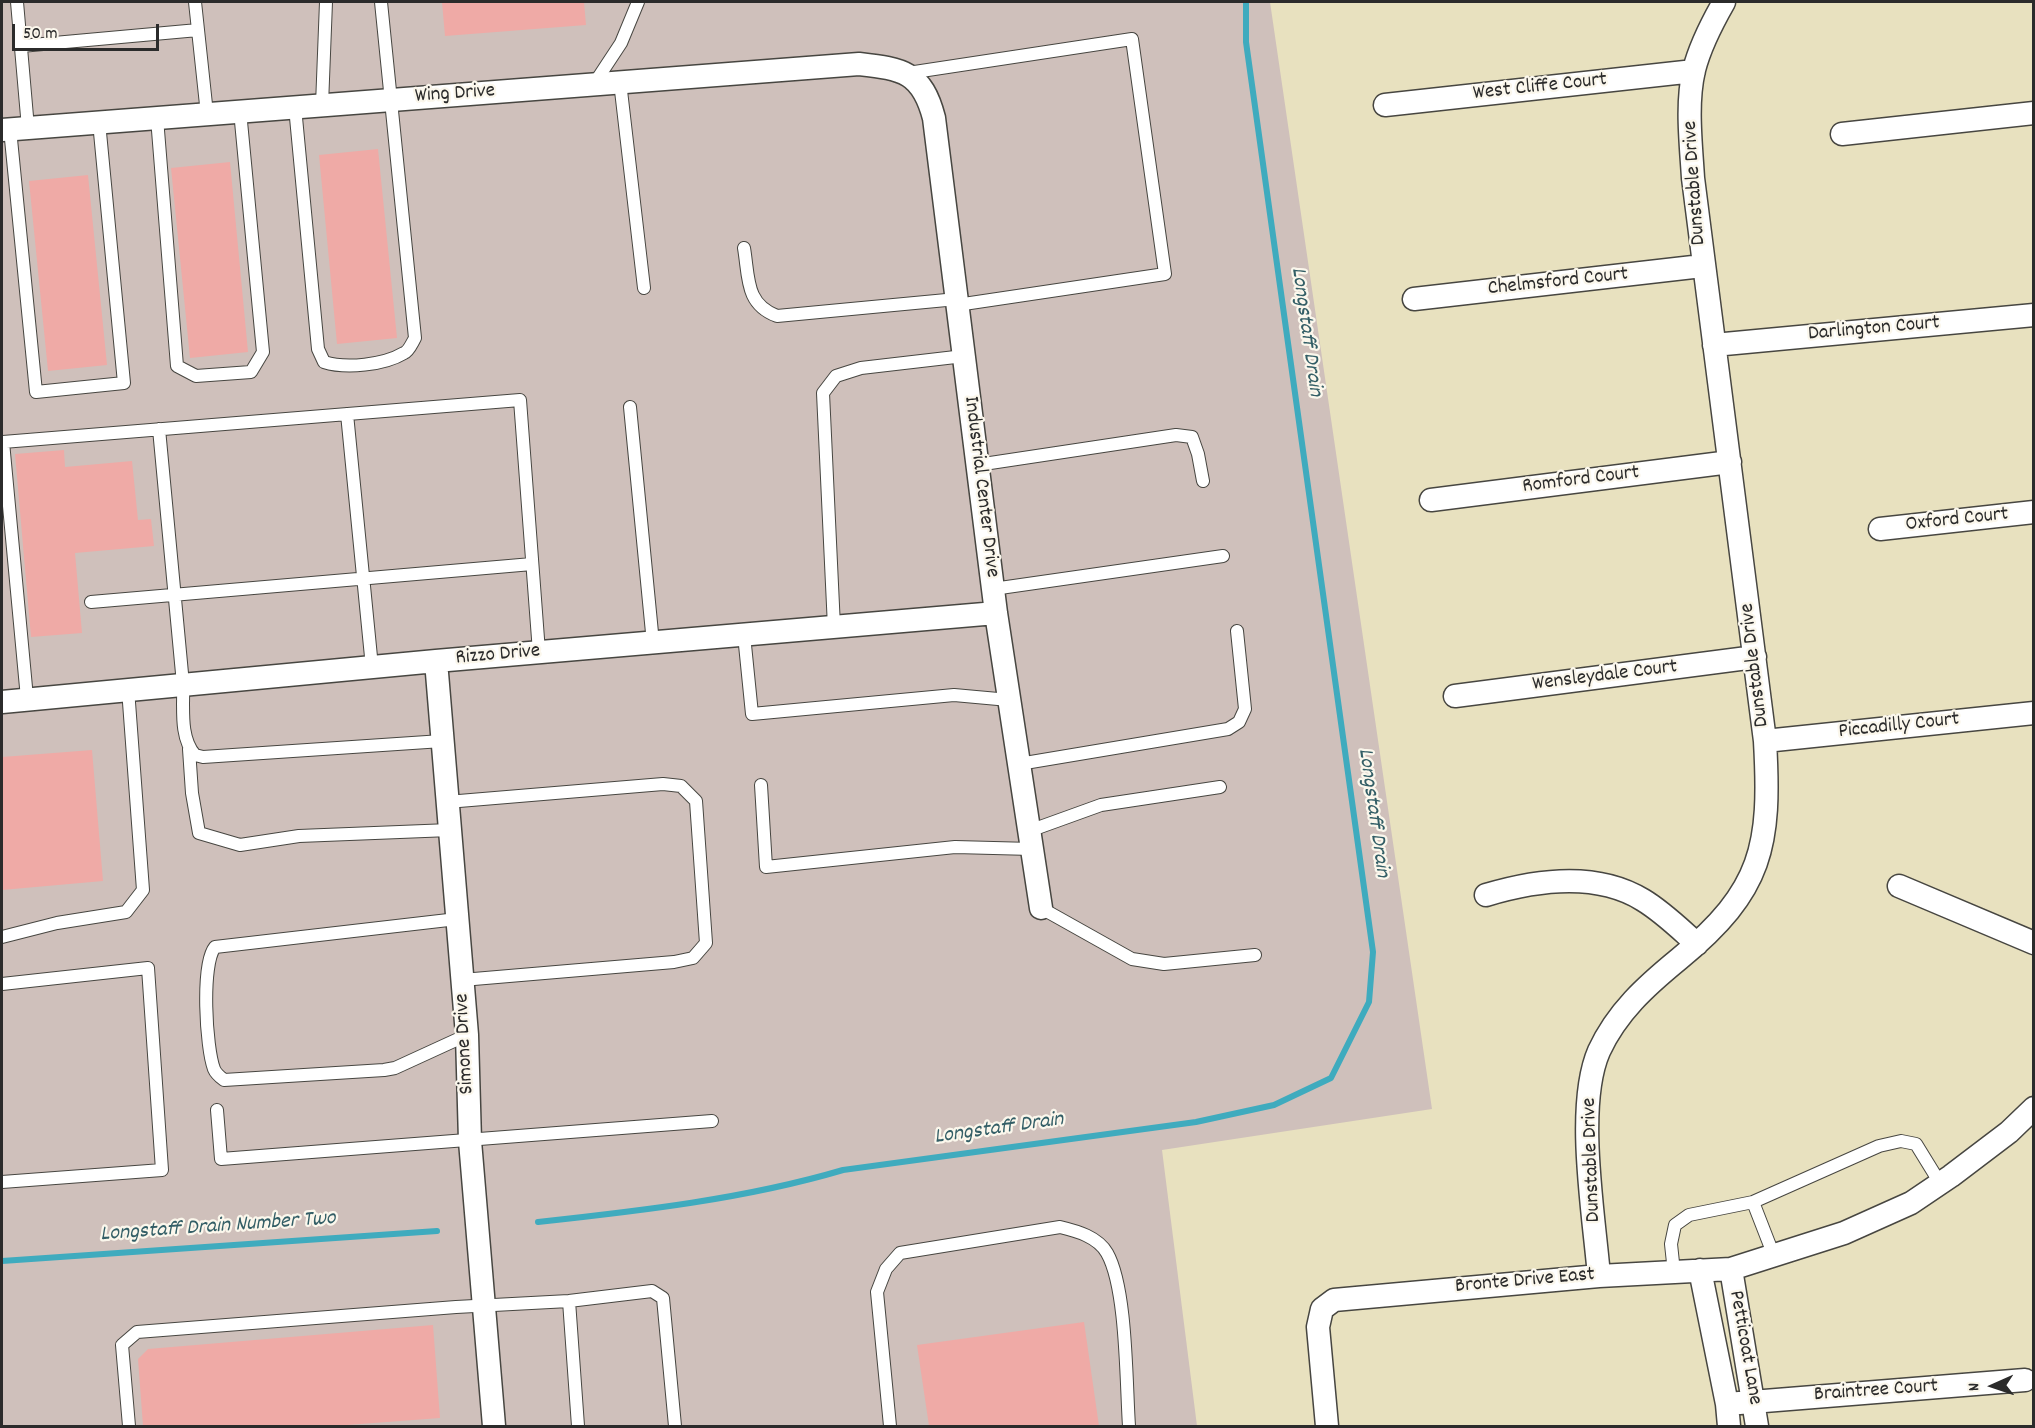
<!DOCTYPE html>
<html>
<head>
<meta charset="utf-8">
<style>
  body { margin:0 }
  #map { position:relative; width:2035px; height:1428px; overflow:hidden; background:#e8e1bf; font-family:Dekko,sans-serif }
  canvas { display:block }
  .frame { position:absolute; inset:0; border:3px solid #2b2b2b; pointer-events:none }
  .north { position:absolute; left:1963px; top:1356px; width:60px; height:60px; -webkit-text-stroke:4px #fbf7ec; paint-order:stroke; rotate:267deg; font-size:16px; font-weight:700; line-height:24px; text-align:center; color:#2b2b2b }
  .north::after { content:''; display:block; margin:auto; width:21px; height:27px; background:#2b2b2b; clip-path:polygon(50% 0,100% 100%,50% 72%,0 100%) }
  .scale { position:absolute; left:12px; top:24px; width:147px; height:27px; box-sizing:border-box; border:3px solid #2b2b2b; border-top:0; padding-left:8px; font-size:18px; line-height:21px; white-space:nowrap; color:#2b2b2b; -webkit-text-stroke:4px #fbf7ec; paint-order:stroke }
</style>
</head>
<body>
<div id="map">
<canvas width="2035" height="1428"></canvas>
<div class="frame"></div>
<div class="north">N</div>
<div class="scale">50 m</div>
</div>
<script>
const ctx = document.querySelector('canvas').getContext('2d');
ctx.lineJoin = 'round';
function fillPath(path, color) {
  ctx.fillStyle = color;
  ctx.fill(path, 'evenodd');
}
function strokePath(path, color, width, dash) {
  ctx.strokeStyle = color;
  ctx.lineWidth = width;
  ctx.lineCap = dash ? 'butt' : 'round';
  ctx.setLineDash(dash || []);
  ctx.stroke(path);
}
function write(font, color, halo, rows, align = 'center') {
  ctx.font = font + ' Dekko,sans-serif';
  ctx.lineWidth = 4.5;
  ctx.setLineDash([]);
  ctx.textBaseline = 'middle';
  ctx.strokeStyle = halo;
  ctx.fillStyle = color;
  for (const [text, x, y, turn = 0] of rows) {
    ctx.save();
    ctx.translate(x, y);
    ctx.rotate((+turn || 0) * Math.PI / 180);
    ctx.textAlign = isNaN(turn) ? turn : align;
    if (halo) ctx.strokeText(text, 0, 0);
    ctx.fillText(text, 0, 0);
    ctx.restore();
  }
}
const industrial = new Path2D(`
  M2 2H1270L1432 1109 1162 1150 1197 1426H2Z`);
const stream = new Path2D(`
  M538 1222C639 1211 745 1199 843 1170L1196 1122 1274 1105 1331 1078 1369 1002 1373 952 1246 42V2
  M2 1261 437 1231`);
const building = new Path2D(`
  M442 2H584L586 25 445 36Z
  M378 149 397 338 337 344 319 155Z
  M230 162 248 352 190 358 171 168Z
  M88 175 107 365 48 371 29 181Z
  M64 450 65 467 132 461 138 520 151 519 154 546 75 553 82 633 31 637 15 454Z
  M92 750 103 881 2 890V757Z
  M1084 1322 1099 1426H929L917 1345Z
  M433 1325 440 1418 334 1426H143L138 1359 148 1349Z`);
const service = new Path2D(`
  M17 2 28 128
  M195 2 207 114
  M21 46 198 30
  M908 73 1132 39 1165 274 957 305
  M620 82 644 288
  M594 84 621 43 638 2
  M322 105 326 2
  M295 107 318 349 324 362C346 369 384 365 404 353 409 351 412 343 415 338L381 2
  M157 118 177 366 196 376 251 372 263 352 240 111
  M10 129 36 392 124 383 99 122
  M744 248C749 277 745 304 777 316L957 299
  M630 407 653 643
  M347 414 372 667
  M159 429 183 684C184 706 179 737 195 755L203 757 442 741
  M977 465 1176 435 1192 437 1198 454 1203 481
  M993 589 1223 556
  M91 602 532 564
  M834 627 823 393 836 376 861 368 964 356
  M744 635 752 714 954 695 1009 700
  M27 698 3 442 520 400 539 652
  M189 749 192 793 199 833 240 845 299 836 450 830
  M1019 764 1228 729 1239 722 1245 709 1237 631
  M761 785 766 867 955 847 1032 849
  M447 802 663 784 681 786 696 801 706 943 693 958 674 962 462 980
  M1029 831 1101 805 1220 787
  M1041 908 1132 959 1164 964 1255 955
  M457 919 215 947C201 964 206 1048 214 1069 216 1074 220 1077 224 1080L384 1070 395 1068 467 1035
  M2 937 57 923 126 912 143 890 128 689
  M2 984 148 968 162 1170 2 1182
  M217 1110 221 1159 712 1121
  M1753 1202 1774 1256
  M1674 1272 1671 1244 1675 1225 1689 1215 1753 1202 1879 1146 1901 1141 1916 1144 1940 1183
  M569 1301 578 1426
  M129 1426 122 1345 137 1332 456 1307 569 1301 652 1291 663 1298 675 1426
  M890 1426 877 1292 886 1269 900 1253 1060 1227C1077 1231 1098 1237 1107 1253 1127 1288 1126 1383 1129 1426`);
const minor = new Path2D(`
  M1385 105 1694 71
  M2 130 859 64C903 69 922 72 934 118L996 613 1041 908
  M1842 134 2034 113
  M1414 299 1702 266
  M1714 345 2034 315
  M1431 500 1730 462
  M1880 529 2034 512
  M436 661 467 1035 470 1141 494 1426
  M1455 696 1755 657
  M2 702 436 661 996 613
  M1765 741 2034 713
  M1899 886 2034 943
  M1486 895C1536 880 1596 871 1643 900 1663 912 1680 929 1697 944
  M1731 1269 1757 1426
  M1700 1270 1727 1404 1729 1426
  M1599 1276C1594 1215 1575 1106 1599 1051 1617 1012 1646 986 1679 959 1763 890 1771 846 1765 741L1693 178C1691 144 1686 104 1694 70 1700 46 1712 23 1724 2
  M1727 1404 2025 1380
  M1327 1426 1318 1327 1322 1309 1334 1300 1599 1276 1731 1269 1844 1233 1911 1203 1951 1176 2009 1132 2034 1108`);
const streetNames = [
  ["West Cliffe Court",1540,88,-6],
  ["Wing Drive",455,95,-4],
  ["Dunstable Drive",1696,183,-94],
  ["Chelmsford Court",1558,283,-6],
  ["Darlington Court",1874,330,-5],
  ["Romford Court",1581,481,-7],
  ["Industrial Center Drive",980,487,83],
  ["Oxford Court",1957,521,-6],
  ["Rizzo Drive",498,656,-5],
  ["Dunstable Drive",1756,665,-97],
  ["Wensleydale Court",1605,677,-7],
  ["Piccadilly Court",1899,727,-6],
  ["Simone Drive",466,1044,-93],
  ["Dunstable Drive",1593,1160,-92],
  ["Bronte Drive East",1525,1282,-5],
  ["Petticoat Lane",1744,1348,80],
  ["Braintree Court",1876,1392,-4]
];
const waterNames = [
  ["Longstaff Drain",1305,332,82],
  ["Longstaff Drain",1372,813,82],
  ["Longstaff Drain",999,1130,-8],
  ["Longstaff Drain Number Two",218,1228,-4]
];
fillPath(industrial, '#cfc0bb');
strokePath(stream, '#3fabbe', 6);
fillPath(building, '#efaaa6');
strokePath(service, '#474641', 14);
strokePath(minor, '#474641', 25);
strokePath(service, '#fff', 12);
strokePath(minor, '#fff', 22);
write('21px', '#2b2b2b', '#fbf7ec', streetNames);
write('italic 22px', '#335e66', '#fbf7ec', waterNames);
</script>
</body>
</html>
